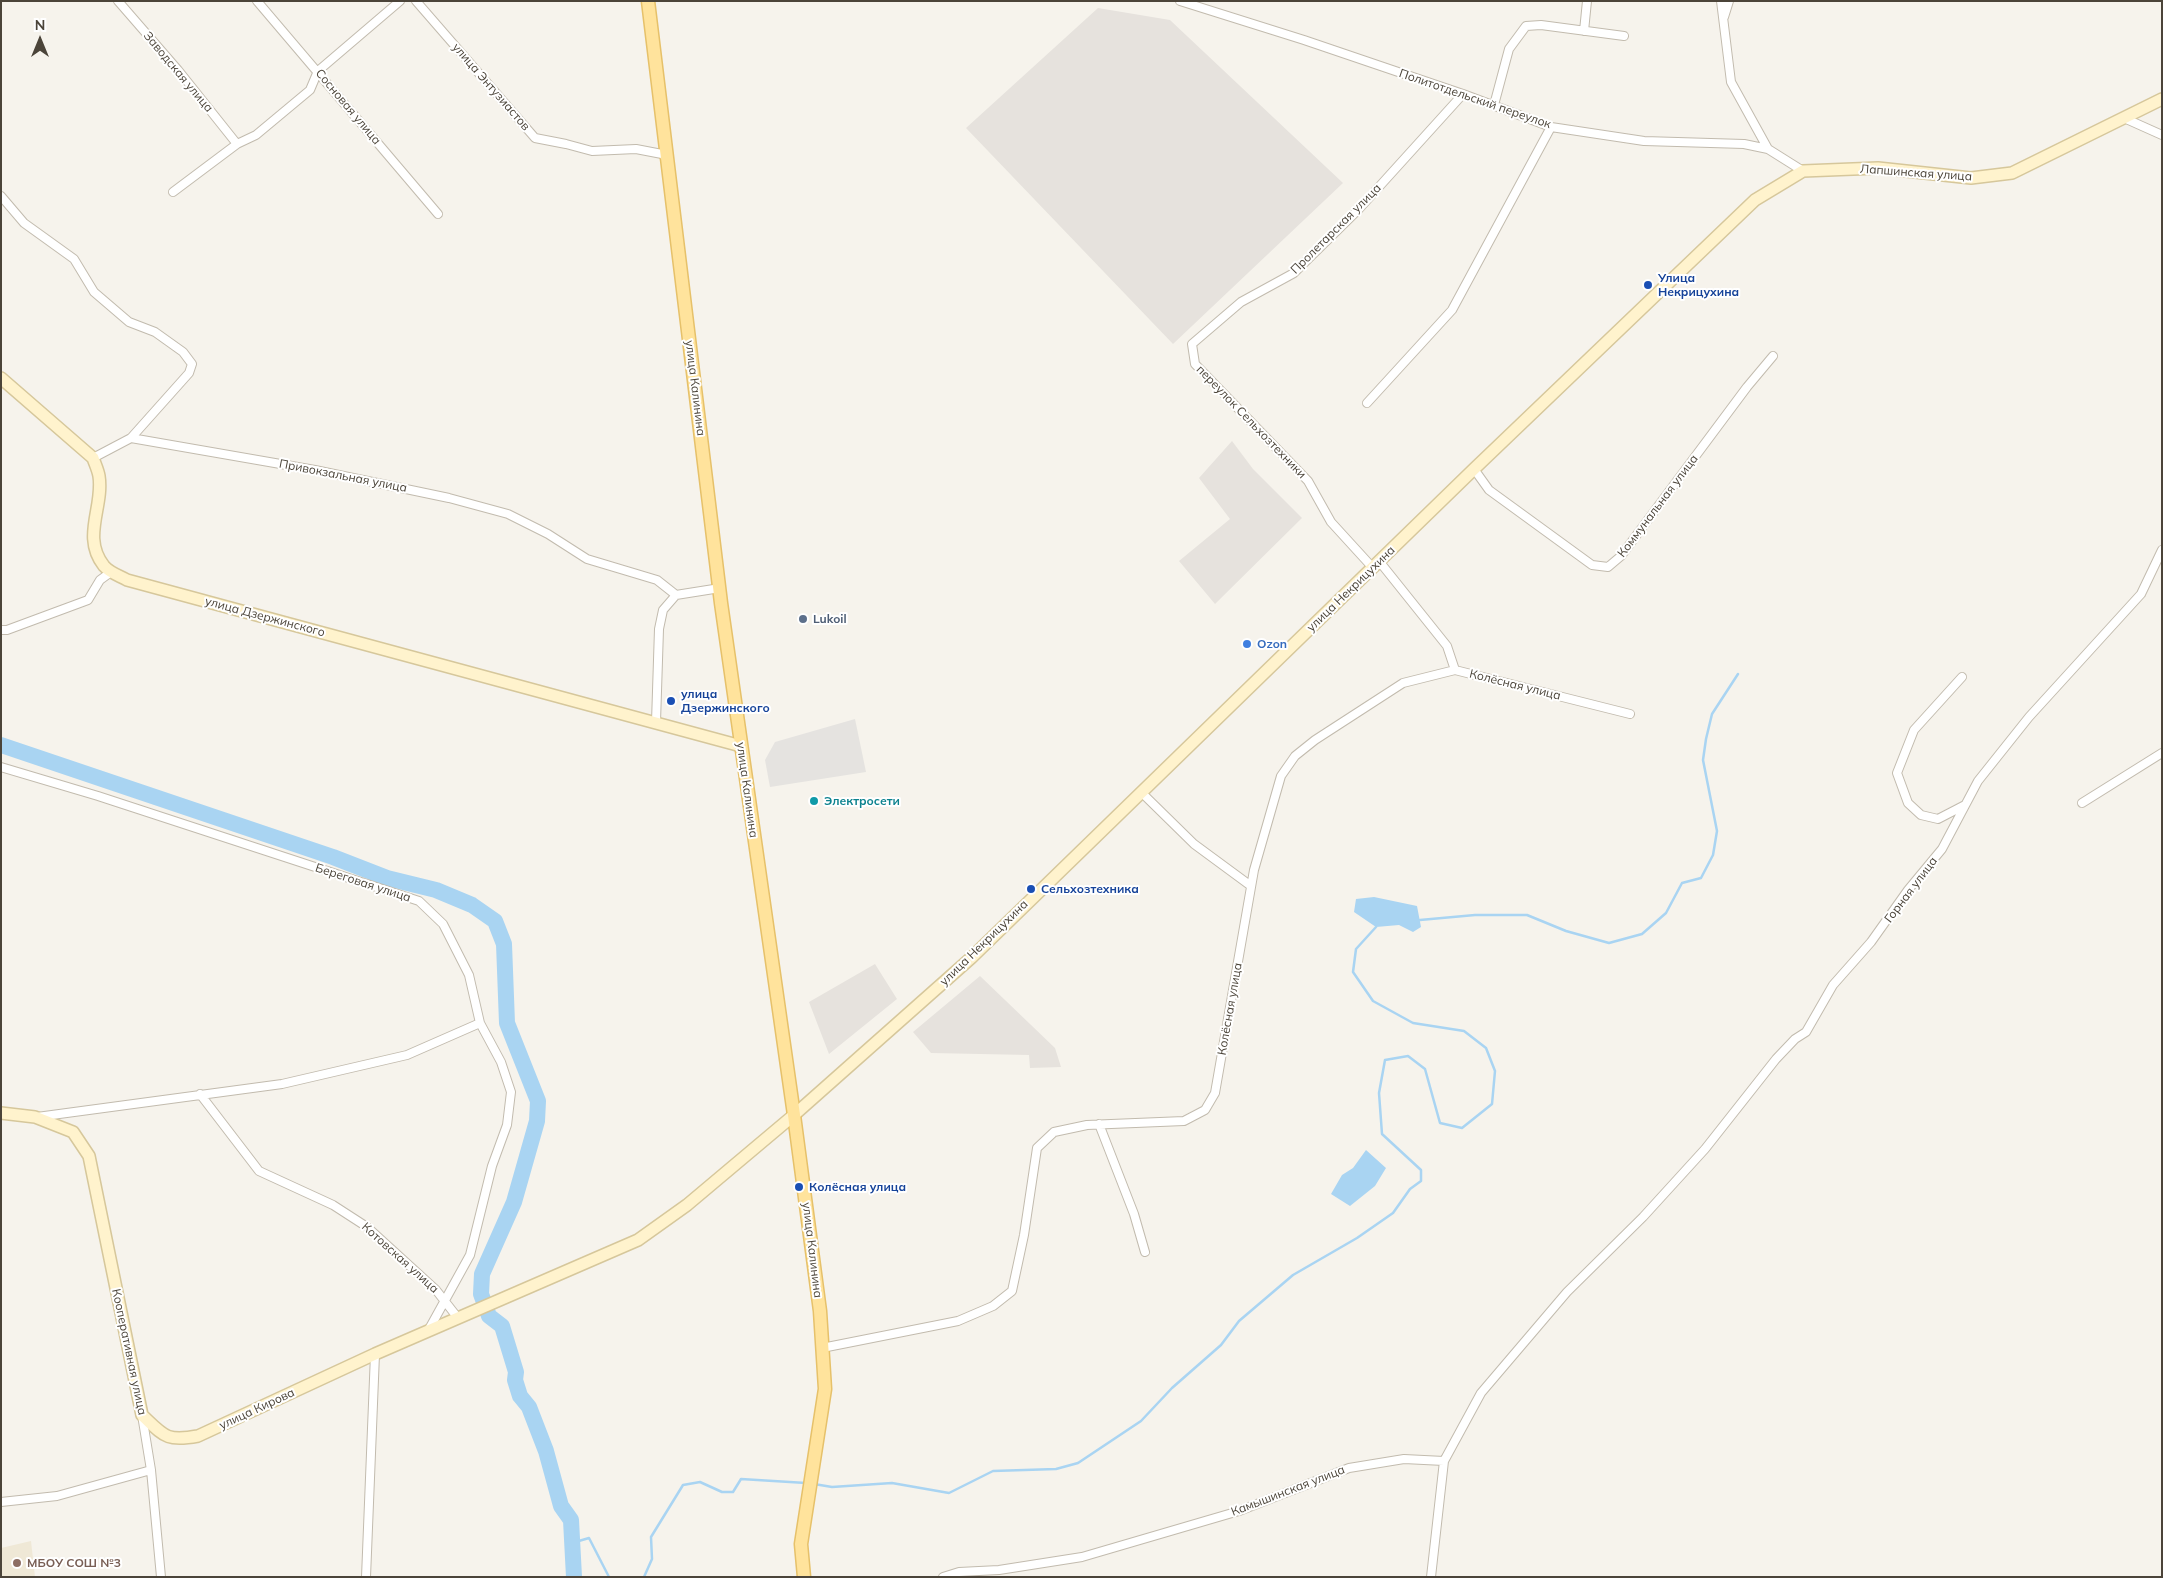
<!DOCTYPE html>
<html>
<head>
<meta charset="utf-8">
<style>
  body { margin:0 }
  #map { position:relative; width:2163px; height:1578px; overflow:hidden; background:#f6f3ec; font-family:Mulish,sans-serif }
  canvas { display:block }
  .frame { position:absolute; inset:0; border:2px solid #4b4439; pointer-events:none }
  .north { position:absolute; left:15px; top:15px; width:50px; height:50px; -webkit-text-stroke:4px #fff; paint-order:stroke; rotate:0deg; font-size:14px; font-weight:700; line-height:20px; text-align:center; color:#4b4439 }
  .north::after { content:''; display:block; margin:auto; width:18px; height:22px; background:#4b4439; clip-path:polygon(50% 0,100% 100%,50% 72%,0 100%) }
</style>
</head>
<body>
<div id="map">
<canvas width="2163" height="1578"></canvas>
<div class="frame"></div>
<div class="north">N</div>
</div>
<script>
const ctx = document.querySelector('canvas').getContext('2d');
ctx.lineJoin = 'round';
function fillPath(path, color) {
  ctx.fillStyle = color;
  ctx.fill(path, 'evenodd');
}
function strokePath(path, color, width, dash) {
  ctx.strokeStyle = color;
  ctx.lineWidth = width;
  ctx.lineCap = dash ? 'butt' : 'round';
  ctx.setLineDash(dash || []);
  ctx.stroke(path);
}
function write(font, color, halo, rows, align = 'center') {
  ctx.font = font + ' Mulish,sans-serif';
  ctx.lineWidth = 4;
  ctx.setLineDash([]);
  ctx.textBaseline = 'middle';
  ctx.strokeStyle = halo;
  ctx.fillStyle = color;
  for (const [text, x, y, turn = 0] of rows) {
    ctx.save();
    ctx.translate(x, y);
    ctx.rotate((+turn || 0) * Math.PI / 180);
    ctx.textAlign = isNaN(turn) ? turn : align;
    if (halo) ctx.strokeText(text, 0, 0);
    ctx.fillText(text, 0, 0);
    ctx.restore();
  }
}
const industrial = new Path2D(`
  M1098 8 1170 20 1343 183 1173 344 966 128Z
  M1232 441 1253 469 1302 518 1215 604 1179 561 1230 519 1199 478Z
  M875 964 897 999 829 1054 809 1002Z
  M980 976 1055 1048 1061 1067 1030 1068 1029 1055 931 1053 913 1032Z`);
const education = new Path2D(`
  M31 1541 35 1577H1V1548Z`);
const parking = new Path2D(`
  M855 719 866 772 770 787 765 760 775 742Z`);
const water = new Path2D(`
  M1374 897 1417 906 1421 927 1413 932 1399 925 1376 927 1354 912 1356 899Z
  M1366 1150 1386 1168 1375 1186 1350 1206 1331 1194 1342 1175 1353 1168Z`);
const stream = new Path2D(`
  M1420 920 1475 915H1527L1566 931 1609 943 1642 934 1666 913 1682 883 1701 878 1713 855 1717 831 1703 760 1706 739 1712 714 1738 674
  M814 1484 832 1487 892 1483 949 1493 993 1471 1056 1469 1078 1463 1141 1421 1172 1388 1221 1345 1239 1321 1293 1275 1357 1238 1393 1213 1410 1189 1421 1181V1170L1382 1134 1379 1093 1385 1060 1408 1056 1425 1069 1440 1123 1462 1128 1492 1104 1495 1071 1486 1048 1464 1031 1413 1023 1373 1001 1353 972 1356 949 1376 927
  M572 1543 589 1538 609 1577
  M644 1577 652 1559 651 1537 683 1485 700 1482 722 1492H733L741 1479 806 1483`);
const river = new Path2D(`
  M1 745 333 857 387 878 436 890 472 905 495 921 504 944 507 1023 538 1101 537 1121 514 1202 482 1274 481 1294 489 1316 502 1326 516 1372 515 1380 520 1396 529 1407 546 1451 561 1506 571 1520 574 1577`);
const street = new Path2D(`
  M118 1 178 70 237 144
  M257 1 438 214
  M416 1 535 138 566 144 592 151 636 149 662 154 667 159
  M1180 1 1304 40 1463 94 1551 127 1644 141 1744 144 1768 149 1803 171
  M1721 1 1731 82 1768 149
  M1724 17 1729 1
  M1584 31 1587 1
  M1494 105 1509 49 1526 26 1541 25 1624 36
  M2124 118 2162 135
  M173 192 237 144 256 135 310 90 318 71 400 1
  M1 196 24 223 74 259 94 292 129 322 155 332 183 352 192 364 189 373 131 438 93 458
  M1367 403 1452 310 1551 127
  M131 438 315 470 449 498 508 514 548 534 587 559 657 580 676 595
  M1474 469 1489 490 1592 565 1608 567 1621 556 1747 387 1773 356
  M1379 561 1447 646 1455 670
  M1373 568 1331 522 1308 481 1195 364 1192 344 1241 302 1294 273 1358 210 1463 94
  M1 630H7L88 600 100 580 111 572
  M1962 677 1914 730 1897 773 1908 803 1921 815 1938 819 1965 805
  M656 722 659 629 663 610 676 595 720 588
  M1 767 98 796 419 901 443 924 469 975 480 1023 501 1062 511 1092 507 1125 492 1166 470 1255 428 1331
  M1142 793 1194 844 1251 886
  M2082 803 2162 753
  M200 1094 259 1171 333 1205 367 1227 436 1290 458 1318
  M37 1117 282 1084 407 1055 480 1023
  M1099 1124 1134 1214 1145 1252
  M822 1348 958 1321 993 1306 1012 1291 1024 1235 1037 1148 1054 1132 1087 1125 1184 1121 1205 1110 1215 1093 1254 870 1281 776 1295 756 1315 740 1403 683 1455 670 1630 714
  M142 1415 151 1470 161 1577
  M1 1502 57 1496 151 1470
  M366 1577 375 1354
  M943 1577 959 1572 999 1570 1082 1557 1239 1511 1349 1468 1404 1459 1444 1461
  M1431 1577 1444 1461 1481 1393 1567 1292 1643 1217 1705 1149 1776 1059 1795 1039 1806 1032 1833 985 1871 942 1908 890 1942 849 1978 781 2029 717 2141 594 2162 550`);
const secondary = new Path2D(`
  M1 378 93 458C95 464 98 470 99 476 104 507 81 537 104 566 110 573 120 576 127 580L741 746
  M1 1113 35 1117 73 1132 89 1156 142 1415C164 1436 166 1442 198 1436L375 1354 638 1240 687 1205 794 1115 971 958 1474 469 1755 200 1803 171 1878 168 1971 178 2012 173 2162 99`);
const primary = new Path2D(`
  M648 1 721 603 794 1115 820 1311 825 1389 801 1544 804 1577`);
const markers = [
  [1648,285,5,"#1a4fb4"],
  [803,619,5,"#5c6f8a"],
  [1247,644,5,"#3f7fe0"],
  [671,701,5,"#1a4fb4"],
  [814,801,5,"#0f9aa8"],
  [1031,889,5,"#1a4fb4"],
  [799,1187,5,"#1a4fb4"],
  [17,1563,5,"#8d6e63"]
];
const streetNames = [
  ["Заводская улица",178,72,50],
  ["улица Энтузиастов",491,87,49],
  ["Политотдельский переулок",1475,99,19],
  ["Сосновая улица",348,107,50],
  ["Лапшинская улица",1916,173,4],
  ["Пролетарская улица",1336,229,-45],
  ["улица Калинина",695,388,83],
  ["переулок Сельхозтехники",1251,422,46],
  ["Привокзальная улица",343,476,11],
  ["Коммунальная улица",1658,506,-53],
  ["улица Некрицухина",1351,589,-44],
  ["улица Дзержинского",265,617,15],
  ["Колёсная улица",1515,685,14],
  ["улица Калинина",747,790,82],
  ["Береговая улица",363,883,18],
  ["Горная улица",1911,890,-53],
  ["улица Некрицухина",984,943,-44],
  ["Колёсная улица",1230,1009,-80],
  ["улица Калинина",812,1250,83],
  ["Котовская улица",400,1258,42],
  ["Кооперативная улица",129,1352,78],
  ["улица Кирова",257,1409,-25],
  ["Камышинская улица",1288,1491,-21]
];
const transitNames = [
  ["Улица",1658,278],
  ["Некрицухина",1658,292],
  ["улица",681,694],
  ["Дзержинского",681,708],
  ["Сельхозтехника",1041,889],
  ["Колёсная улица",809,1187]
];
const serviceNames = [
  ["Lukoil",813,619]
];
const shopNames = [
  ["Ozon",1257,644]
];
const cultureNames = [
  ["Электросети",824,801]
];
const educationNames = [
  ["МБОУ СОШ №3",27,1563]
];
fillPath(industrial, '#e6e2dd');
fillPath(education, '#efe8d6');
fillPath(parking, '#e5e3e0');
fillPath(water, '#a9d4f2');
strokePath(stream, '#a9d4f2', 2.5);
strokePath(river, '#a9d4f2', 16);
strokePath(street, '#c2bbae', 10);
strokePath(secondary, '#d6c79b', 14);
strokePath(primary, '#e6c16a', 15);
strokePath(street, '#fff', 8);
strokePath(secondary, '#fff3cd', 11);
strokePath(primary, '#ffe39c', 12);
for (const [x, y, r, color] of markers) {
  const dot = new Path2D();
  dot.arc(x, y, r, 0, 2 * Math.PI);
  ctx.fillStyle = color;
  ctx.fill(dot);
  strokePath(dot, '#fff', 2);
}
write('12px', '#4b4439', '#fff', streetNames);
write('bold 12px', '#164399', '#fff', transitNames, 'left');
write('bold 12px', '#4e5e75', '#fff', serviceNames, 'left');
write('bold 12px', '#366cbe', '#fff', shopNames, 'left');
write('bold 12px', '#0d838f', '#fff', cultureNames, 'left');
write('bold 12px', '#785e54', '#fff', educationNames, 'left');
</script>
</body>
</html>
